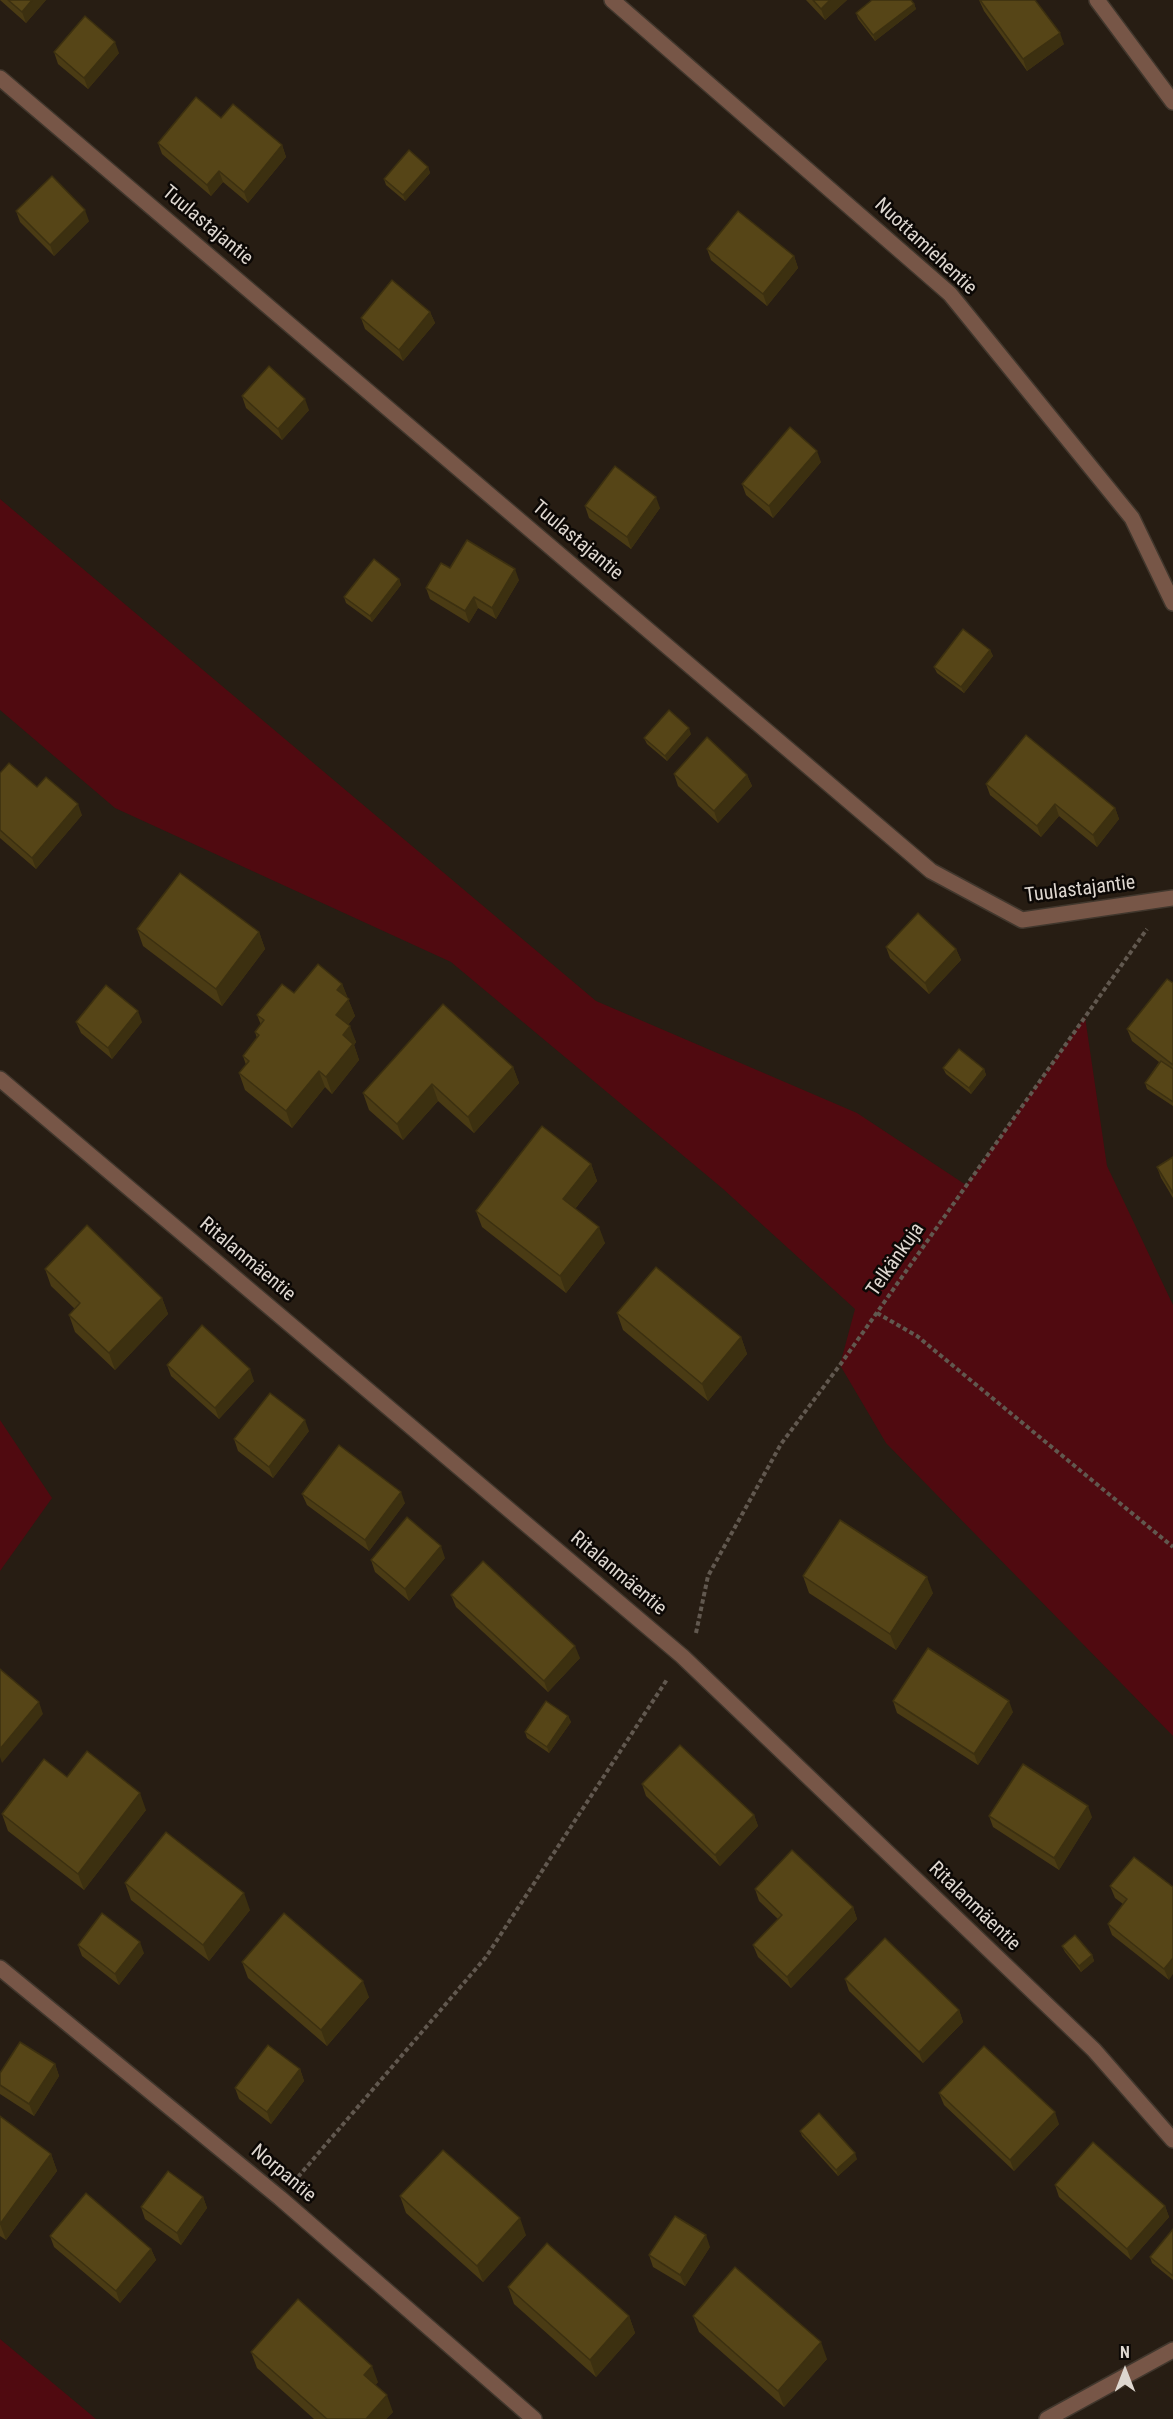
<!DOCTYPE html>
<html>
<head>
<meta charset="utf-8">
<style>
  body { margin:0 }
  #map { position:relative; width:1173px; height:2419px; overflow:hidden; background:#271d13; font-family:"Roboto Condensed",sans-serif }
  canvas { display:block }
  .north { position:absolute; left:1095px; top:2341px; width:60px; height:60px; -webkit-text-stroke:4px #0c0805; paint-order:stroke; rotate:0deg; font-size:16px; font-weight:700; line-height:24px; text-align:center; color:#ded7d0 }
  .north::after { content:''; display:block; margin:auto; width:21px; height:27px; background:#ded7d0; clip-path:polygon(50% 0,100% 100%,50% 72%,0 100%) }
</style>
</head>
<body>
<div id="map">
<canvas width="1173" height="2419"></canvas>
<div class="north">N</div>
</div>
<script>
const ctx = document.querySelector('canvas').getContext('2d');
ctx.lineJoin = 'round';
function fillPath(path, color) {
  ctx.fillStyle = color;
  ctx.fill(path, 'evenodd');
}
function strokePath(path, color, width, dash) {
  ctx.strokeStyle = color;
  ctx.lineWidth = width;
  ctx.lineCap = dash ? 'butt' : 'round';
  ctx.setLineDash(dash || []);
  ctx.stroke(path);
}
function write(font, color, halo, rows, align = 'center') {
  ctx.font = font + ' "Roboto Condensed",sans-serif';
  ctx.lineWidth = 5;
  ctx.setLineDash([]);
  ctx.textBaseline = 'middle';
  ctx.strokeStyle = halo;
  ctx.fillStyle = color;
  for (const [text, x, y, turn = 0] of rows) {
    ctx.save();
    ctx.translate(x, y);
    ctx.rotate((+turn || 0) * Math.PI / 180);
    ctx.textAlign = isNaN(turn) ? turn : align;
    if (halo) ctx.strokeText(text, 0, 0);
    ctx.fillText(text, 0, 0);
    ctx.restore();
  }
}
const green = new Path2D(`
  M0 499 596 1001 857 1113 966 1185 1085 1017 1107 1166 1173 1305V1736L886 1443 840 1365 855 1309 722 1188 451 962 115 808 0 710Z
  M0 1420 52 1498 0 1571Z
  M0 2339 96 2419H0Z`);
const path = new Path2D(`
  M877 1313 917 1336 1173 1547
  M696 1633 708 1576 781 1444 840 1365 1147 929
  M298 2177 486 1957 668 1678`);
const minor = new Path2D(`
  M612 0 950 294 1132 518 1173 603
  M1097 0 1173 102
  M0 78 931 871 1022 920 1173 898
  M0 1079 682 1656 1094 2050 1173 2140
  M0 1968 280 2198 534 2419
  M1047 2419 1173 2350`);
const wall = new Path2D(`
  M0 0H46L26 23Z
  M806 0H847L825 20Z
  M979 0 1064 44 1027 71 984 11Z
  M914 4 916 9 875 41 858 19 856 13Z
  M54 52 119 53 88 89 58 64Z
  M221 118 282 145 286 157 248 203 223 182 211 196 162 154 158 143Z
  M428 167 430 173 405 201 386 185 384 179Z
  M16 211 89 221 54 256 20 222Z
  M707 249 794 256 798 268 767 306 711 260Z
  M430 312 435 323 403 361 365 329 361 318Z
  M242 396 309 410 282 440 246 408Z
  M821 462 773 518 746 495 742 484Z
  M585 506 660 508 631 549 589 518Z
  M450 568 519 580 496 619 478 608 469 623 430 599 426 588Z
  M399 579 401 585 372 622 346 603 344 597Z
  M990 650 993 656 964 693 937 673 934 667Z
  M691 734 667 761 647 744 644 738Z
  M0 773 37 787 82 815 36 869 0 838Z
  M674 774 747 775 752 786 718 823 678 786Z
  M986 784 1115 808 1119 819 1097 847 1059 816 1041 837 990 795Z
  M137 929 259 932 265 949 222 1006 143 946Z
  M886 947 956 949 961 960 929 994 890 958Z
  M1173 983V1106L1147 1089 1145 1083 1159 1062 1132 1041 1127 1029Z
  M342 984 355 1016 348 1025 356 1042 354 1045 359 1060 332 1094 325 1087 292 1128 245 1090 239 1073 246 1065 243 1056 257 1038 255 1032 261 1025 257 1015 294 993Z
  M76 1022H142L112 1059 81 1033Z
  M513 1067 519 1083 474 1133 438 1101 403 1140 369 1110 363 1093Z
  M943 1068 984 1069 986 1075 971 1094 946 1074Z
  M1173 1157V1198L1161 1178 1157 1167Z
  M591 1164 597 1181 575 1209 605 1243 566 1293 482 1227 476 1211Z
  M45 1269 162 1298 168 1314 115 1370 75 1332 69 1315 75 1309 51 1286Z
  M617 1313 741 1337 747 1354 708 1401 623 1330Z
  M167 1365 254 1381 219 1419 171 1376Z
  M309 1431 273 1478 238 1451 234 1439Z
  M302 1494 405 1503 369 1551 307 1505Z
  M445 1558 409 1601 375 1572 371 1560Z
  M803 1576 933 1593 896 1650 809 1593Z
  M451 1595 580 1658 548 1692 456 1607Z
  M893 1701 1013 1712 978 1765 897 1713Z
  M568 1716 571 1722 549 1753 527 1738 525 1732Z
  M67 1777 146 1810 84 1890 8 1831 2 1814Z
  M642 1784 754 1815 758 1826 720 1866 646 1796Z
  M989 1816 1092 1817 1059 1870 993 1827Z
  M1134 1857 1169 1980 1112 1935 1108 1924 1123 1904 1115 1898 1110 1886Z
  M125 1883 250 1910 209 1961 131 1900Z
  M755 1889 853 1907 857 1919 791 1988 758 1957 753 1945 778 1919 759 1901Z
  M78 1945 144 1953 119 1985 82 1956Z
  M1062 1946 1092 1955 1094 1961 1081 1972 1065 1952Z
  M242 1962 369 1997 327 2046 248 1978Z
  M845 1979 959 2010 963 2022 923 2063 849 1991Z
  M55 2064 59 2076 34 2116 0 2094V2073Z
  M300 2069 304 2081 271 2124 239 2099 235 2088Z
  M939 2093 1059 2124 1014 2171 944 2105Z
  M0 2116 51 2154 57 2171 6 2240 0 2236Z
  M800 2131 857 2159 838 2176 802 2136Z
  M1055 2185 1165 2206 1169 2217 1131 2260 1059 2197Z
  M400 2196 526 2235 483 2282 406 2213Z
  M203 2197 207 2208 181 2245 145 2219 141 2207Z
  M1173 2229V2280L1152 2263 1150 2257Z
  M50 2236 151 2249 156 2260 120 2303 54 2247Z
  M710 2247 685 2286 653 2267 649 2255Z
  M508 2287 629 2316 635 2333 596 2377 514 2304Z
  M693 2316 827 2359 784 2407 699 2332Z
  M251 2352 378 2382 375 2385 393 2412 386 2419H314L257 2368Z`);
const shadedWall = new Path2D(`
  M32 0H46L26 23 22 12Z
  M830 0H847L825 20 821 9Z
  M914 4 916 9 875 41 873 35Z
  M1060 33 1064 44 1027 71 1023 59Z
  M115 42 119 53 88 89 84 78Z
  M282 145 286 157 248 203 244 192Z
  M428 167 430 173 405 201 403 195Z
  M219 171 223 182 211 196 207 185Z
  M85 210 89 221 54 256 50 245Z
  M794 256 798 268 767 306 763 294Z
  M430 312 435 323 403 361 399 350Z
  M305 399 309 410 282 440 278 429Z
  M817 451 821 462 773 518 769 506Z
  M656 497 660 508 631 549 627 537Z
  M515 569 519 580 496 619 492 608Z
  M399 579 401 585 372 622 370 616Z
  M474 597 478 608 469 623 465 611Z
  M990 650 993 656 964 693 961 687Z
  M689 728 691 734 667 761 665 756Z
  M747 775 752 786 718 823 714 811Z
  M78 804 82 815 36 869 32 858Z
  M1055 804 1059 816 1041 837 1037 826Z
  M1115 808 1119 819 1097 847 1093 835Z
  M259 932 265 949 222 1006 216 989Z
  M956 949 961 960 929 994 925 983Z
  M342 984 355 1016 342 1032 336 1015 337 990Z
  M138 1011 142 1022 112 1059 108 1048Z
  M350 1026 356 1042 354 1045 359 1060 332 1094 326 1077 343 1035Z
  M513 1067 519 1083 474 1133 468 1117Z
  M984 1069 986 1075 971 1094 969 1088Z
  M319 1071 325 1087 292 1128 286 1111Z
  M432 1084 438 1101 403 1140 397 1124Z
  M591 1164 597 1181 569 1216 563 1199Z
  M599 1227 605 1243 566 1293 560 1276Z
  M162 1298 168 1314 115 1370 109 1353Z
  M741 1337 747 1354 708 1401 702 1384Z
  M250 1369 254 1381 219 1419 215 1408Z
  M305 1420 309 1431 273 1478 269 1467Z
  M401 1492 405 1503 369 1551 365 1540Z
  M441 1546 445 1558 409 1601 405 1589Z
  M927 1577 933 1593 896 1650 890 1634Z
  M575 1646 580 1658 548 1692 544 1681Z
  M1009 1701 1013 1712 978 1765 974 1754Z
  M39 1702 43 1714 2 1763 0 1757V1749Z
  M568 1716 571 1722 549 1753 547 1747Z
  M140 1793 146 1810 84 1890 78 1874Z
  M1088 1806 1092 1817 1059 1870 1054 1858Z
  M754 1815 758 1826 720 1866 715 1855Z
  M244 1893 250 1910 209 1961 203 1945Z
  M853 1907 857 1919 791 1988 787 1977Z
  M140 1942 144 1953 119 1985 115 1974Z
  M1092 1955 1094 1961 1081 1972 1079 1966Z
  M1173 1958V1974L1169 1980 1164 1969Z
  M363 1981 369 1997 327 2046 321 2030Z
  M959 2010 963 2022 923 2063 919 2052Z
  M55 2064 59 2076 34 2116 29 2104Z
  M300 2069 304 2081 271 2124 267 2112Z
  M1055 2112 1059 2124 1014 2171 1010 2160Z
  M855 2153 857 2159 838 2176 836 2170Z
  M51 2154 57 2171 6 2240 0 2224Z
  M203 2197 207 2208 181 2245 177 2233Z
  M1165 2206 1169 2217 1131 2260 1127 2249Z
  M520 2218 526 2235 483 2282 477 2266Z
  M706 2235 710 2247 685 2286 680 2275Z
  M151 2249 156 2260 120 2303 116 2291Z
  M629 2316 635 2333 596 2377 590 2360Z
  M821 2342 827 2359 784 2407 778 2391Z
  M372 2366 378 2382 370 2392 364 2375Z
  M387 2395 393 2412 386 2419H366Z`);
const building = new Path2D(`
  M8 0H32L22 12Z
  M813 0H830L821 9Z
  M872 0H911L914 4 873 35 856 13Z
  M980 0H1035L1060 33 1023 59Z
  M85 16 115 42 84 78 54 52Z
  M196 97 221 118 233 104 282 145 244 192 219 171 207 185 158 143Z
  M409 150 428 167 403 195 384 179Z
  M52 176 85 210 50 245 16 211Z
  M738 211 794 256 763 294 707 249Z
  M392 280 430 312 399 350 361 318Z
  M269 366 305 399 278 429 242 396Z
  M790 427 817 451 769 506 742 484Z
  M615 466 656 497 627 537 585 506Z
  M467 540 515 569 492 608 474 597 465 611 426 588 441 563 450 568Z
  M374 559 399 579 370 616 344 597Z
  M963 629 990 650 961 687 934 667Z
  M669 710 689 728 665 756 644 738Z
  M1026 735 1115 808 1093 835 1055 804 1037 826 986 784Z
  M707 737 747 775 714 811 674 774Z
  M9 763 37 787 46 777 78 804 32 858 0 830V773Z
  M180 873 259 932 216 989 137 929Z
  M918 913 956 949 925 983 886 947Z
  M318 964 342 984 337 990 349 999 336 1015 350 1026 343 1035 353 1044 326 1077 319 1071 286 1111 239 1073 249 1061 243 1056 259 1035 255 1032 264 1020 257 1015 282 984 294 993Z
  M1167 979 1173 983V1065L1127 1029Z
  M106 985 138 1011 108 1048 76 1022Z
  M443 1004 513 1067 468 1117 432 1084 397 1124 363 1093Z
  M959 1049 984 1069 969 1088 943 1068Z
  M1161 1061 1173 1069V1102L1145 1083Z
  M542 1126 591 1164 563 1199 599 1227 560 1276 476 1211Z
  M1173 1157V1193L1157 1167Z
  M87 1225 162 1298 109 1353 69 1315 80 1303 45 1269Z
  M656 1267 741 1337 702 1384 617 1313Z
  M202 1325 250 1369 215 1408 167 1365Z
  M270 1393 305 1420 269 1467 234 1439Z
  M339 1445 401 1492 365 1540 302 1494Z
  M407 1517 441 1546 405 1589 371 1560Z
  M840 1520 927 1577 890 1634 803 1576Z
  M483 1561 575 1646 544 1681 451 1595Z
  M928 1648 1009 1701 974 1754 893 1701Z
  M0 1669 39 1702 0 1749Z
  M546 1701 568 1716 547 1747 525 1732Z
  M680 1745 754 1815 715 1855 642 1784Z
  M87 1751 140 1793 78 1874 2 1814 44 1759 67 1777Z
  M1023 1764 1088 1806 1054 1858 989 1816Z
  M166 1832 244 1893 203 1945 125 1883Z
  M792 1850 853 1907 787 1977 753 1945 782 1915 755 1889Z
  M1134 1857 1173 1887V1958L1164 1969 1108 1924 1127 1899 1110 1886Z
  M102 1913 140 1942 115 1974 78 1945Z
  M284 1913 363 1981 321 2030 242 1962Z
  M1075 1935 1092 1955 1079 1966 1062 1946Z
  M885 1938 959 2010 919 2052 845 1979Z
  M20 2042 55 2064 29 2104 0 2085V2073Z
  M268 2045 300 2069 267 2112 235 2088Z
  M984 2046 1055 2112 1010 2160 939 2093Z
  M819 2113 855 2153 836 2170 800 2131Z
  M0 2116 51 2154 0 2224Z
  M1093 2142 1165 2206 1127 2249 1055 2185Z
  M443 2150 520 2218 477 2266 400 2196Z
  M168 2171 203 2197 177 2233 141 2207Z
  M86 2193 151 2249 116 2291 50 2236Z
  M675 2216 706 2235 680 2275 649 2255Z
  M1173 2229V2276L1150 2257Z
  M547 2243 629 2316 590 2360 508 2287Z
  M735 2267 821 2342 778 2391 693 2316Z
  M298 2299 372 2366 364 2375 387 2395 366 2419H327L251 2352Z`);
const streetNames = [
  ["Tuulastajantie",207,226,40],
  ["Nuottamiehentie",925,247,43],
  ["Tuulastajantie",577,541,40],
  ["Tuulastajantie",1080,890,-7],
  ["Ritalanmäentie",247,1260,40],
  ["Telkänkuja",896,1260,-55],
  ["Ritalanmäentie",618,1574,40],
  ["Ritalanmäentie",974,1907,44],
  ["Norpantie",283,2174,40]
];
fillPath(green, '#500a10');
strokePath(minor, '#41372d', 18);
strokePath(path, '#61584f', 4, [4.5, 3]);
strokePath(minor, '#775647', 15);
fillPath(wall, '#4a3b14');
fillPath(shadedWall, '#3c3010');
fillPath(building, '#564517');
strokePath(building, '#3c3010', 1.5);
write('20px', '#ded7d0', '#0c0805', streetNames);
</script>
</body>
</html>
